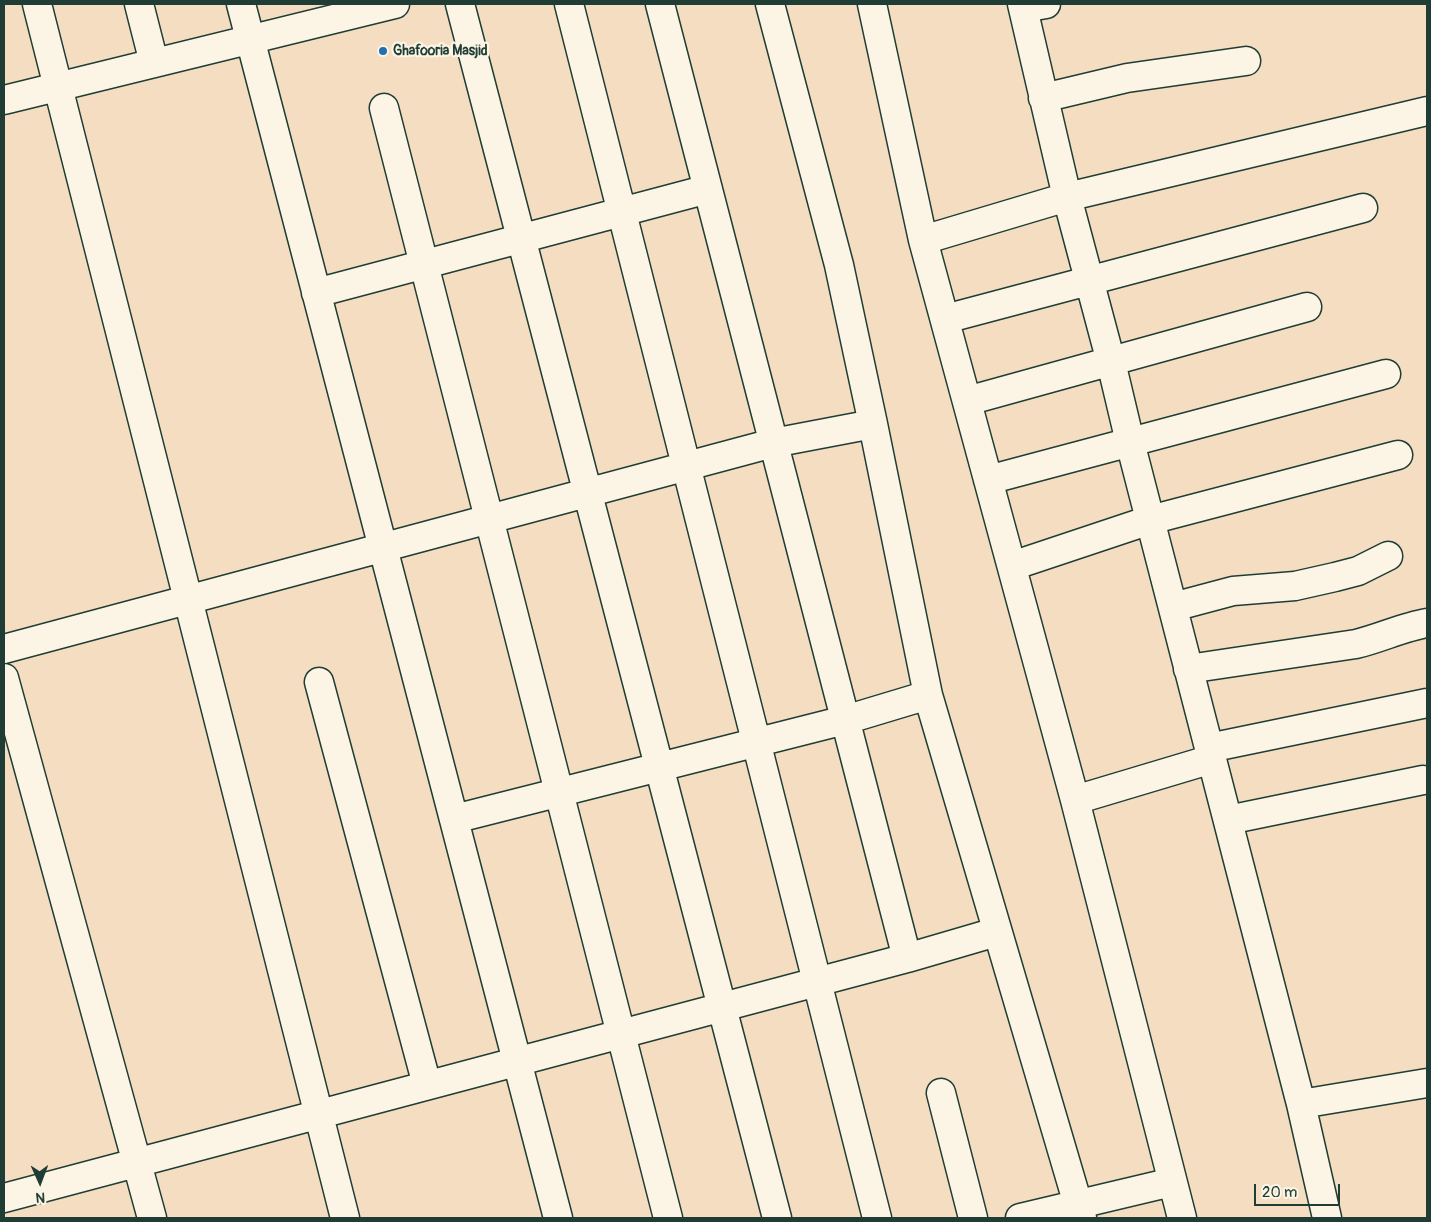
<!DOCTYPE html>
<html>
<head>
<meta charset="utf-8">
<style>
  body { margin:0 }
  #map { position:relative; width:1431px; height:1222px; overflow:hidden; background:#fae9d2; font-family:Pangolin,sans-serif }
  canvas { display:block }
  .frame { position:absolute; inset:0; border:5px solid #1f3d34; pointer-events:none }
  .north { position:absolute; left:15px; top:1157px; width:50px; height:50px; -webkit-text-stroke:4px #fcf5e5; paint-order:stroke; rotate:178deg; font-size:14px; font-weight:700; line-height:20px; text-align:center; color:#1f3d34 }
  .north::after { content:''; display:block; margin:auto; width:18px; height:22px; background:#1f3d34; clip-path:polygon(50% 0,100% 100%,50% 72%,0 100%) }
  .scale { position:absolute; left:1254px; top:1184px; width:86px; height:22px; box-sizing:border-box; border:2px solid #1f3d34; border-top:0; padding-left:6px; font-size:15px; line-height:18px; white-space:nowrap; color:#1f3d34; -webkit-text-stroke:4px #fcf5e5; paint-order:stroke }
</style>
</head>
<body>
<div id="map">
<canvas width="1431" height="1222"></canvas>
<div class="frame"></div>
<div class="north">N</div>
<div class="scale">20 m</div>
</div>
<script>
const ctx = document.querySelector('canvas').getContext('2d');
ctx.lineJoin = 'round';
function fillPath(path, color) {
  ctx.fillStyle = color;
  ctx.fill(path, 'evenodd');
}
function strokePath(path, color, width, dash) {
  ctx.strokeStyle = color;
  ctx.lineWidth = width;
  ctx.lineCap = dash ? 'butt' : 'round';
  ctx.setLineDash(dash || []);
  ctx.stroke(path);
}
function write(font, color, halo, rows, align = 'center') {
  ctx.font = font + ' Pangolin,sans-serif';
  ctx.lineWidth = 4.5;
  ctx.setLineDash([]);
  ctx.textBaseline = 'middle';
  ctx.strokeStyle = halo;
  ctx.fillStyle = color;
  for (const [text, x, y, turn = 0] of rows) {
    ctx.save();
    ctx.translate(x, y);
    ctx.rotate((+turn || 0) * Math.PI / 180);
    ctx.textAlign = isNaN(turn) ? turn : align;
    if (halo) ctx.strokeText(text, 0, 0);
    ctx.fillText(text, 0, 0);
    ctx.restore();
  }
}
const built = new Path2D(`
  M4 4H1427V1218H4Z`);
const minor = new Path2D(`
  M37 4 345 1218
  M139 4 154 63
  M241 4 558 1218
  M460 4 777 1218
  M569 4 877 1218
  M660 4 907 958
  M770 4 839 265 873 424 928 695 1082 1218
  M872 4 923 240 1075 800 1182 1218
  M1022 4 1067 197 1111 362 1130 442 1301 1104 1327 1218
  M1023 8 1046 4
  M1043 98 1127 78 1246 61
  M4 100 395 4
  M384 108 668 1218
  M923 240 1067 197 1427 111
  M316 293 708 189
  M945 319 1363 208
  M967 401 1307 307
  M988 480 1386 374
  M1012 566 1150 520 1398 455
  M1173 607 1233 591 1295 586 1335 577 1358 571 1388 556
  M4 649 773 443 873 424
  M1188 669 1356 644C1381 638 1403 627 1427 623
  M4 678 152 1218
  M319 682 427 1085
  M1209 748 1427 703
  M1075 800 1212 759
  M454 819 845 720 928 695
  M1228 820 1423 780
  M941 1093 973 1218
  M1301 1104 1427 1083
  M4 1198 907 958 996 932
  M1020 1218 1172 1182`);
const markers = [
  [383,51,5,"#1f6fb2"]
];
const poiNames = [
  ["Ghafooria Masjid",393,51]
];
fillPath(built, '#f4ddc1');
strokePath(minor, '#1f3d34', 31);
strokePath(minor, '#fcf5e5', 28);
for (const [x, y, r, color] of markers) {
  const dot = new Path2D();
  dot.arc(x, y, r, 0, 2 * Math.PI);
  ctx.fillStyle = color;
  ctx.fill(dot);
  strokePath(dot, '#fcf5e5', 2);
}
write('bold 14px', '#1f3d34', '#fcf5e5', poiNames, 'left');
</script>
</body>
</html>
